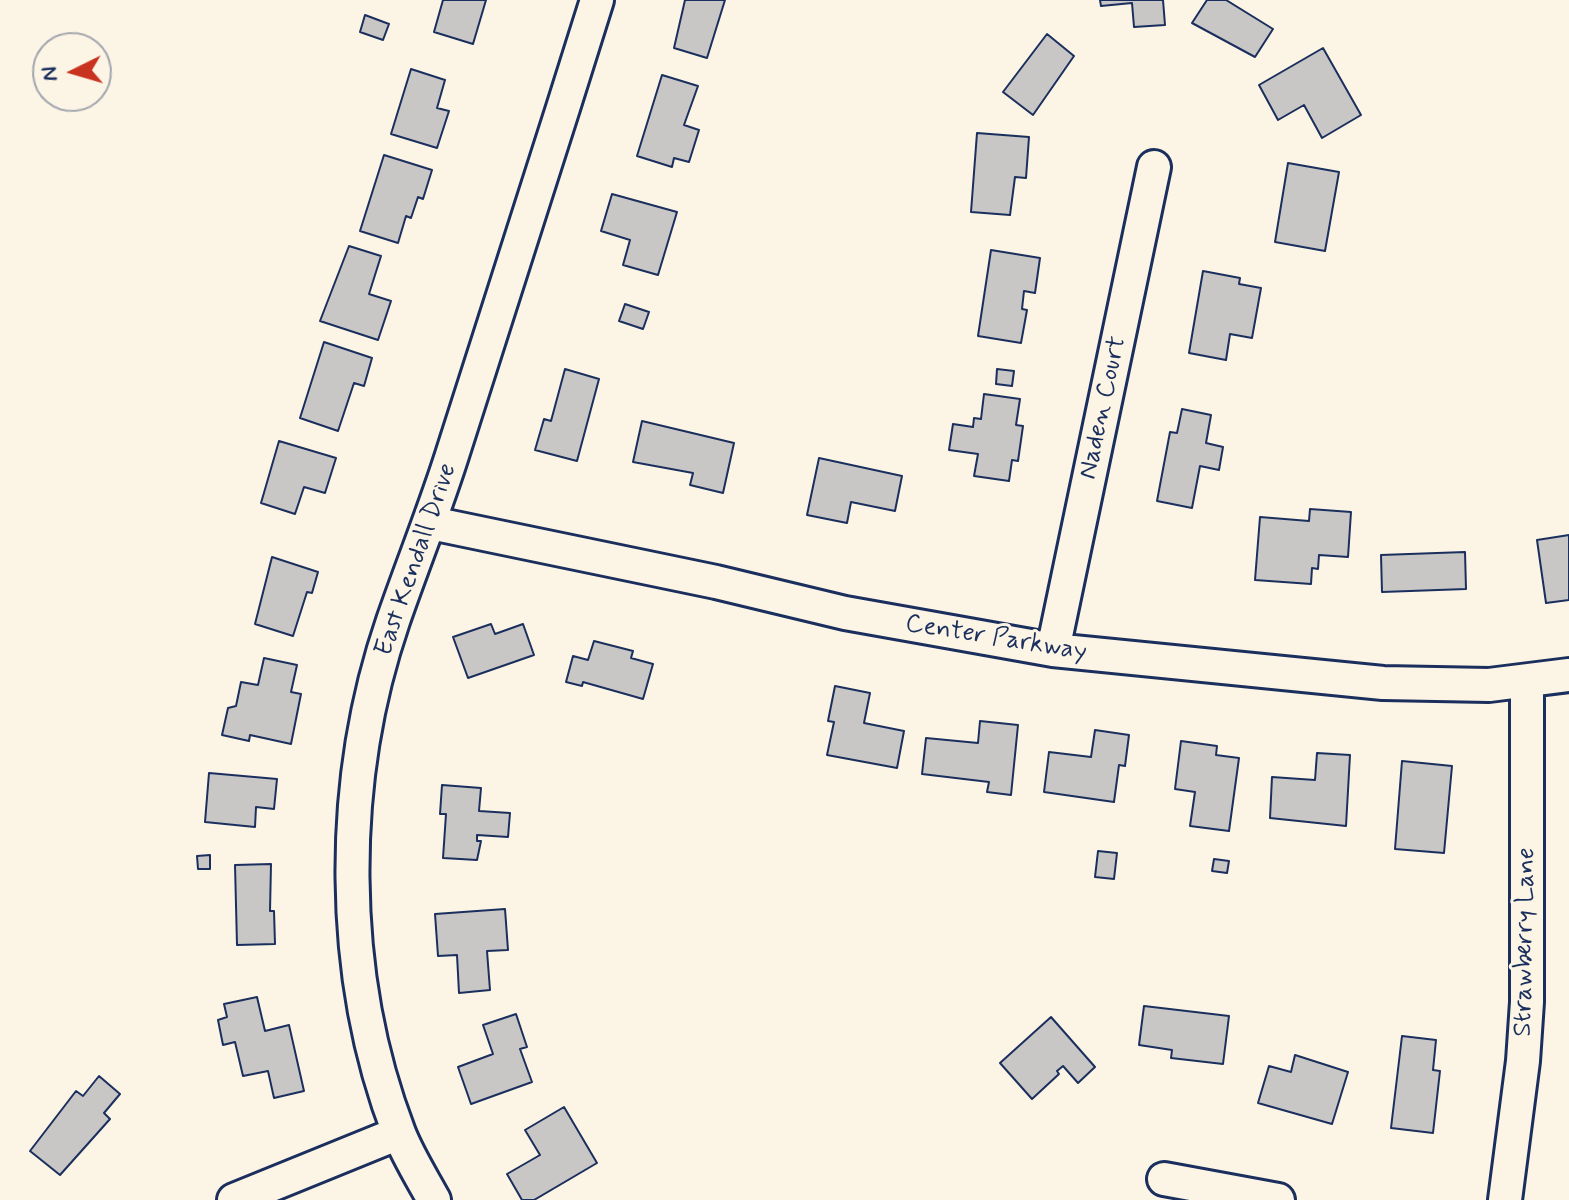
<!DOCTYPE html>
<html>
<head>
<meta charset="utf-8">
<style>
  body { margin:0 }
  #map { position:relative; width:1569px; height:1200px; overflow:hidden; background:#fcf5e5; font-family:Mynerve,sans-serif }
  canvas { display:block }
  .north { position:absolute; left:32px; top:32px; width:80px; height:80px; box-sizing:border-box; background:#fcf5e5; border:2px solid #a2a6af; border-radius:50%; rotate:265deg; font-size:22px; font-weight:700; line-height:32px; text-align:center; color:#1b2f5e }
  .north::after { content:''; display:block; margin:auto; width:28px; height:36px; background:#c8321e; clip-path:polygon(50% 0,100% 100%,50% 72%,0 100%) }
</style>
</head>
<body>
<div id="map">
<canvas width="1569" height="1200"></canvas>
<div class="north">N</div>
</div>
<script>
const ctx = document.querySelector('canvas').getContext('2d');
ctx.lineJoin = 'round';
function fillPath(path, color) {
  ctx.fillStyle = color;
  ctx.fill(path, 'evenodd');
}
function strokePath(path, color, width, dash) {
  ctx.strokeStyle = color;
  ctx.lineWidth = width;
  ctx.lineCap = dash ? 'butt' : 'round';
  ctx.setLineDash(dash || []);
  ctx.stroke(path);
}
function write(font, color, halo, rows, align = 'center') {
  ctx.font = font + ' Mynerve,sans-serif';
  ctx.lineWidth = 6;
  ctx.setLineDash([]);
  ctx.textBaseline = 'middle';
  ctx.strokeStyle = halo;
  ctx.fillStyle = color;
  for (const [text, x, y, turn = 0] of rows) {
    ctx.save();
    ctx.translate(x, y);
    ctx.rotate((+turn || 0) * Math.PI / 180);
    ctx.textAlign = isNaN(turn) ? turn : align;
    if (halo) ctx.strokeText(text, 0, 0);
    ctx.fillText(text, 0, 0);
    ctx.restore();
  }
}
const building = new Path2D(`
  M443 0H486L473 44 434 32Z
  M685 0H725L707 58 674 48Z
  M1100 0H1163L1165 25 1134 27 1132 3 1101 6Z
  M1207 0H1226L1273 29 1255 57 1192 23Z
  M365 15 389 24 383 40 360 32Z
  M1047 34 1074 56 1033 115 1003 92Z
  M1323 48 1361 115 1322 138 1304 105 1278 120 1259 85Z
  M411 69 445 80 437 108 449 111 437 148 391 134Z
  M662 75 698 86 684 125 699 130 689 162 674 158 672 167 637 156Z
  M977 133 1029 137 1026 178 1015 177 1010 215 971 212Z
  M384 155 432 170 423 199 418 197 411 218 406 216 398 243 360 231Z
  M1288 163 1339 172 1325 251 1275 242Z
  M612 194 677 212 658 275 623 265 630 240 601 231Z
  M349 246 381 256 369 294 391 301 378 340 320 321Z
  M991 250 1040 258 1035 293 1024 291 1022 309 1027 310 1021 343 978 336Z
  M1203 271 1240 278 1239 284 1261 288 1252 338 1230 334 1226 360 1189 353Z
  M625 304 649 312 643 329 619 321Z
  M324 342 372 358 364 386 354 383 338 431 300 418Z
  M565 369 599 379 577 461 535 450 544 419 551 421Z
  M997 369 1014 371 1012 386 996 384Z
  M984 394 1020 399 1016 425 1023 426 1018 461 1012 460 1009 481 974 476 978 454 949 450 953 424 973 427 974 418 981 419Z
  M1182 409 1211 415 1206 443 1223 447 1219 470 1200 466 1192 508 1157 501 1170 432 1177 433Z
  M642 421 734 443 723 493 690 485 693 473 633 462Z
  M279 441 336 458 325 493 304 487 295 514 261 503Z
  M819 458 902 476 895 511 851 502 847 523 807 515Z
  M1310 509 1351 512 1348 557 1319 555 1318 569 1312 568 1311 584 1255 580 1260 517 1309 521Z
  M1569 535V600L1546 603 1537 540Z
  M1465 552 1466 589 1382 592 1381 555Z
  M272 557 318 572 312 593 307 592 293 636 255 624Z
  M491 624 495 634 523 624 534 655 468 678 453 637Z
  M594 641 633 651 631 658 653 664 643 699 583 682 582 686 566 682 573 656 588 660Z
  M264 658 297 665 291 692 301 694 291 744 250 735 249 741 222 735 228 708 236 706 241 682 258 685Z
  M835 686 870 693 864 723 904 731 897 768 827 755 834 722 828 721Z
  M980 721 1018 725 1011 795 987 792 989 782 922 774 926 738 978 743Z
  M1095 730 1129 735 1125 766 1119 765 1114 802 1044 792 1049 752 1091 757Z
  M1181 741 1217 746 1216 755 1239 758 1229 831 1190 826 1195 792 1175 789Z
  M1317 753 1350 755 1346 826 1270 818 1272 777 1315 780Z
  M1402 761 1452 766 1444 853 1395 849Z
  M209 773 277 779 274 809 256 807 255 827 205 822Z
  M442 785 481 788 479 811 510 813 508 837 477 835V841H481L477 860 443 858 446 814H440Z
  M1098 851 1117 853 1114 879 1095 877Z
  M210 855V869H198L197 856Z
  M1214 859 1229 861 1227 873 1212 871Z
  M271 864 270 911H274L275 944 237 945 235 865Z
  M505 909 508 950 487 951 490 990 459 993 457 955 438 956 435 914Z
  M257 997 265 1031 289 1025 304 1091 274 1098 268 1071 243 1076 235 1042 223 1045 218 1020 227 1017 224 1004Z
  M1144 1006 1229 1016 1223 1064 1171 1058 1172 1050 1139 1045Z
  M516 1014 527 1047 520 1049 532 1082 471 1104 458 1067 493 1054 483 1025Z
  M1051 1017 1095 1067 1078 1083 1063 1066 1057 1071 1059 1074 1032 1099 1000 1063Z
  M1402 1036 1436 1040 1433 1070 1440 1071 1433 1133 1391 1128Z
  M1295 1055 1348 1072 1332 1124 1258 1103 1269 1066 1291 1072Z
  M99 1076 120 1094 104 1113 110 1119 60 1175 30 1151 76 1091 83 1096Z
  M564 1107 597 1163 534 1200H522L507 1174 540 1155 525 1130Z`);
const street = new Path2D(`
  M431 523 716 582 845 613 1053 650 1383 683 1489 685 1569 675
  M1053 650 1154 167
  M1164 1179 1278 1200
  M234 1200 399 1133
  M434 1200C422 1178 408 1156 399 1133 338 975 338 781 393 621 413 563 436 507 454 449 502 300 550 150 597 0
  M1505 1200 1523 1061 1527 1002V682`);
const streetNames = [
  ["Naden Court",1104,408,-78],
  ["East Kendall Drive",417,560,-71],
  ["Center Parkway",996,639,9],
  ["Strawberry Lane",1526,942,-89]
];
fillPath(building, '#c8c7c6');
strokePath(building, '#1b2f5e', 2);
strokePath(street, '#1b2f5e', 38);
strokePath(street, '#fcf5e5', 32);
write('26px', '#1b2f5e', '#fcf5e5', streetNames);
</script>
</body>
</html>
